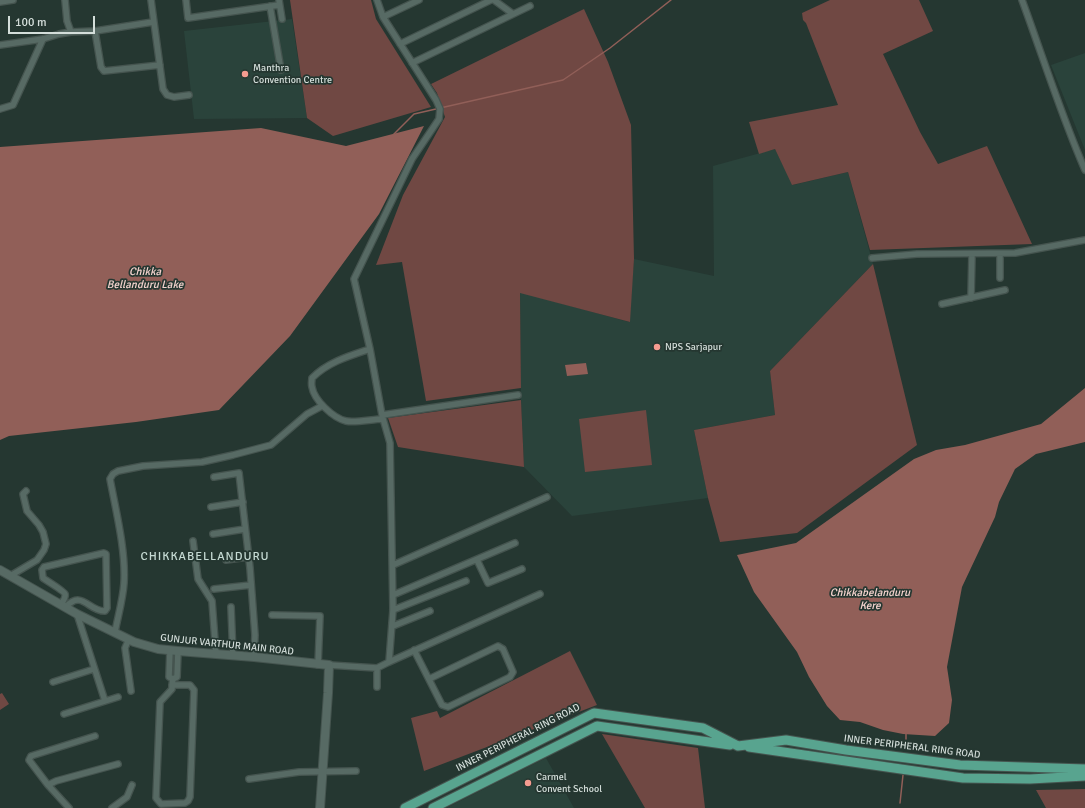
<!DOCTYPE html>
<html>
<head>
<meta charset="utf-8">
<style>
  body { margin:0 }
  #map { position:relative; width:1085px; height:808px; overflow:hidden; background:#253731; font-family:Signika,sans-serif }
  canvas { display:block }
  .scale { position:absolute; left:8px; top:16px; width:87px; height:18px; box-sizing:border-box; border:2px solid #d4deda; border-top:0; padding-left:5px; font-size:12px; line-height:14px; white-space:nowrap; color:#d4deda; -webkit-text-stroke:3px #253731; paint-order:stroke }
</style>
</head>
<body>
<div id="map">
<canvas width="1085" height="808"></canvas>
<div class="scale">100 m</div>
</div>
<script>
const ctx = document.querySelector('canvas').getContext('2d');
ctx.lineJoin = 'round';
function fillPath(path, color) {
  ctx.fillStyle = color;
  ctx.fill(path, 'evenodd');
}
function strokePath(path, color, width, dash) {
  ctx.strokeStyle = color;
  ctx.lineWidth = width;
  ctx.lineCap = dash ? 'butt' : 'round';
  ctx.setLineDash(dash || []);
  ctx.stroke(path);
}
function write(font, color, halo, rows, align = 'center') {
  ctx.font = font + ' Signika,sans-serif';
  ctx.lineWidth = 3.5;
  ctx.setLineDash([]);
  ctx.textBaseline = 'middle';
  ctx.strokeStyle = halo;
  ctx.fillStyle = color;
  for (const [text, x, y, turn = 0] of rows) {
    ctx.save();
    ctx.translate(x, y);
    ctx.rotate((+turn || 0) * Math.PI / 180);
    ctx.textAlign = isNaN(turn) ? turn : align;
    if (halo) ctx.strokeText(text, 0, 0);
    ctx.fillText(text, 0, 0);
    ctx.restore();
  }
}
const built = new Path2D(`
  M292 19 307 118 194 119 184 31Z
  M1085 53V150L1051 65Z
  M775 149 793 185 848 172 873 264 770 371 775 415 694 430 708 498 572 516 524 467 521 400 520 292 629 322 634 259 714 276 713 166Z
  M546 758 574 808H446Z`);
const green = new Path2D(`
  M290 0H371L376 19 431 107 333 136 307 118Z
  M830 0H919L933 31 883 54 920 132 938 164 987 146 1032 244 870 250 848 172 792 185 775 149 759 154 749 122 838 105 806 23 803 20 802 13Z
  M584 9 608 62 631 125 634 259 630 322 520 293 521 388 426 401 402 262 376 265 403 195 445 117 437 93 431 84Z
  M873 264 917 445 797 533 720 542 708 498 694 430 775 415 770 371Z
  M521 400 524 467 398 447 388 418Z
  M646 410 652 465 585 472 579 419Z
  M570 651 597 705 424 771 411 718 437 711 440 718Z
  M2 693 9 704 0 710V694Z
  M602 734 698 748 705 808H645Z
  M1085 789V808H1046L1036 790Z`);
const water = new Path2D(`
  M424 126 379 214 290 336 219 410 136 422 9 436 0 440V147L261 128 346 146Z
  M586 363 588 374 567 376 565 365Z
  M1085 388V442L1036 454 1015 469 999 502 995 517 962 587 947 667 952 700 949 723 935 736 903 734 883 730 860 722 840 720 827 706 809 677 797 652 754 592 737 555 796 543 914 459 936 450 965 445 1041 424Z`);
const stream = new Path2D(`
  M394 134 414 114 563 80 610 48 671 0
  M906 739V733
  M900 803 903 775`);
const street = new Path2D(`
  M65 0 67 21 71 32
  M151 0 163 89 167 95 174 97 189 95
  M186 0 188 18 279 5
  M279 0 282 19
  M494 0 513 14
  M1022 0C1043 57 1061 115 1085 170
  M0 2 13 0
  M270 6 281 70
  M383 17 419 0
  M95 31 101 67 104 71 160 65
  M400 44 491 0
  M0 45 43 39 59 34 71 32 95 31 153 22
  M412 63 530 6
  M0 109 13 105 43 39
  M872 258 917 254 1015 253 1085 240
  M1000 278V254
  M971 298 972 254
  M942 304 1005 290
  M370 349C349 356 328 362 312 378 312 380 311 384 312 387 314 400 333 418 346 421 355 423 373 419 383 419
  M382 415 518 395
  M214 477 239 473 250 568 255 635 254 657
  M211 507 243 502
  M213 534 245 529
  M193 541 198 579 212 601 216 654
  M226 560 248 557
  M477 560 488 583 522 569
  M393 565 547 497
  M10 576 37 560 44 550 46 544 43 532 39 525 27 511 23 494 26 491
  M214 589 251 585
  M393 595 515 543
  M61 604C63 601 66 598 65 594 64 591 47 581 43 578L42 570 44 567 104 553 106 554 107 608 105 611C89 612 82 589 66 607
  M231 607 233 656
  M393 610 466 581
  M77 614 105 701
  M272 615 320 616 318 665
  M393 626 430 611
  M115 632C118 616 123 599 124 583 126 551 116 511 110 479L113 474 118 471 143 466 202 462 233 455 271 445 307 414 322 406
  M129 639 125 648 131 691
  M170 650 169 677 173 679 172 685
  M414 650 442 705 448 707 510 677 513 672 503 649 498 646 429 679
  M389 662 540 594
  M329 665 377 668 389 662 393 610 390 443 382 415 370 349 354 279 412 159 439 119 440 109 436 100 383 17 377 0
  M173 679 177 677 178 651
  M53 682 94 669
  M172 685H190L194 690 190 797 188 801 185 803 161 804 156 798 160 702 172 689Z
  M377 687V668
  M64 714 118 697
  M249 779 299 772 356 771
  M48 785 56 781 118 764
  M69 808 48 785 29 760 31 756 95 736
  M112 808 127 797 132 785`);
const secondary = new Path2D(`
  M0 570 77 614 134 642 158 649 178 651 254 657 329 665 328 693 320 808`);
const primary = new Path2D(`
  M749 747 963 778 1030 779 1085 776
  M405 808 594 713 703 728 738 746 786 740 846 750 960 765 1085 769
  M433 808 597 726 730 745`);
const markers = [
  [245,74,4,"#f59c90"],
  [657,347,4,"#f59c90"],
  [528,783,4,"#f59c90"]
];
const poiNames = [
  ["Manthra",253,68],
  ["Convention Centre",253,80],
  ["NPS Sarjapur",665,347],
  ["Carmel",536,777],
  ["Convent School",536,789]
];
const streetNames = [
  ["GUNJUR VARTHUR MAIN ROAD",227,645,6],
  ["INNER PERIPHERAL RING ROAD",518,738,-27],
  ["INNER PERIPHERAL RING ROAD",912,747,7]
];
const waterNames = [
  ["Chikka",145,272],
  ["Bellanduru Lake",145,285],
  ["Chikkabelanduru",870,593],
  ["Kere",870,606]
];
const quarterNames = [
  ["CHIKKABELLANDURU",205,557]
];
fillPath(built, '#2a433b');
fillPath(green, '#704843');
fillPath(water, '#915f58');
strokePath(stream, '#915f58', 1.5);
strokePath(street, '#45544f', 8);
strokePath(secondary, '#45544f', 10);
strokePath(primary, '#45544f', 11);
strokePath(street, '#576a64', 5.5);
strokePath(secondary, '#576a64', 8);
strokePath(primary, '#58a48f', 9);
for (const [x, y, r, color] of markers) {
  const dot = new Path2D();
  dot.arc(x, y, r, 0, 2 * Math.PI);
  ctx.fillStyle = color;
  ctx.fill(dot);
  strokePath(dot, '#253731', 1.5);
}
write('10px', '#d4deda', '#253731', poiNames, 'left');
write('10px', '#d4deda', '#253731', streetNames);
write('italic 11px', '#f7d5d0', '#253731', waterNames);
ctx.letterSpacing = '1px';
write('12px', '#c5dad3', '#253731', quarterNames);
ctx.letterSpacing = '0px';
</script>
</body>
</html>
